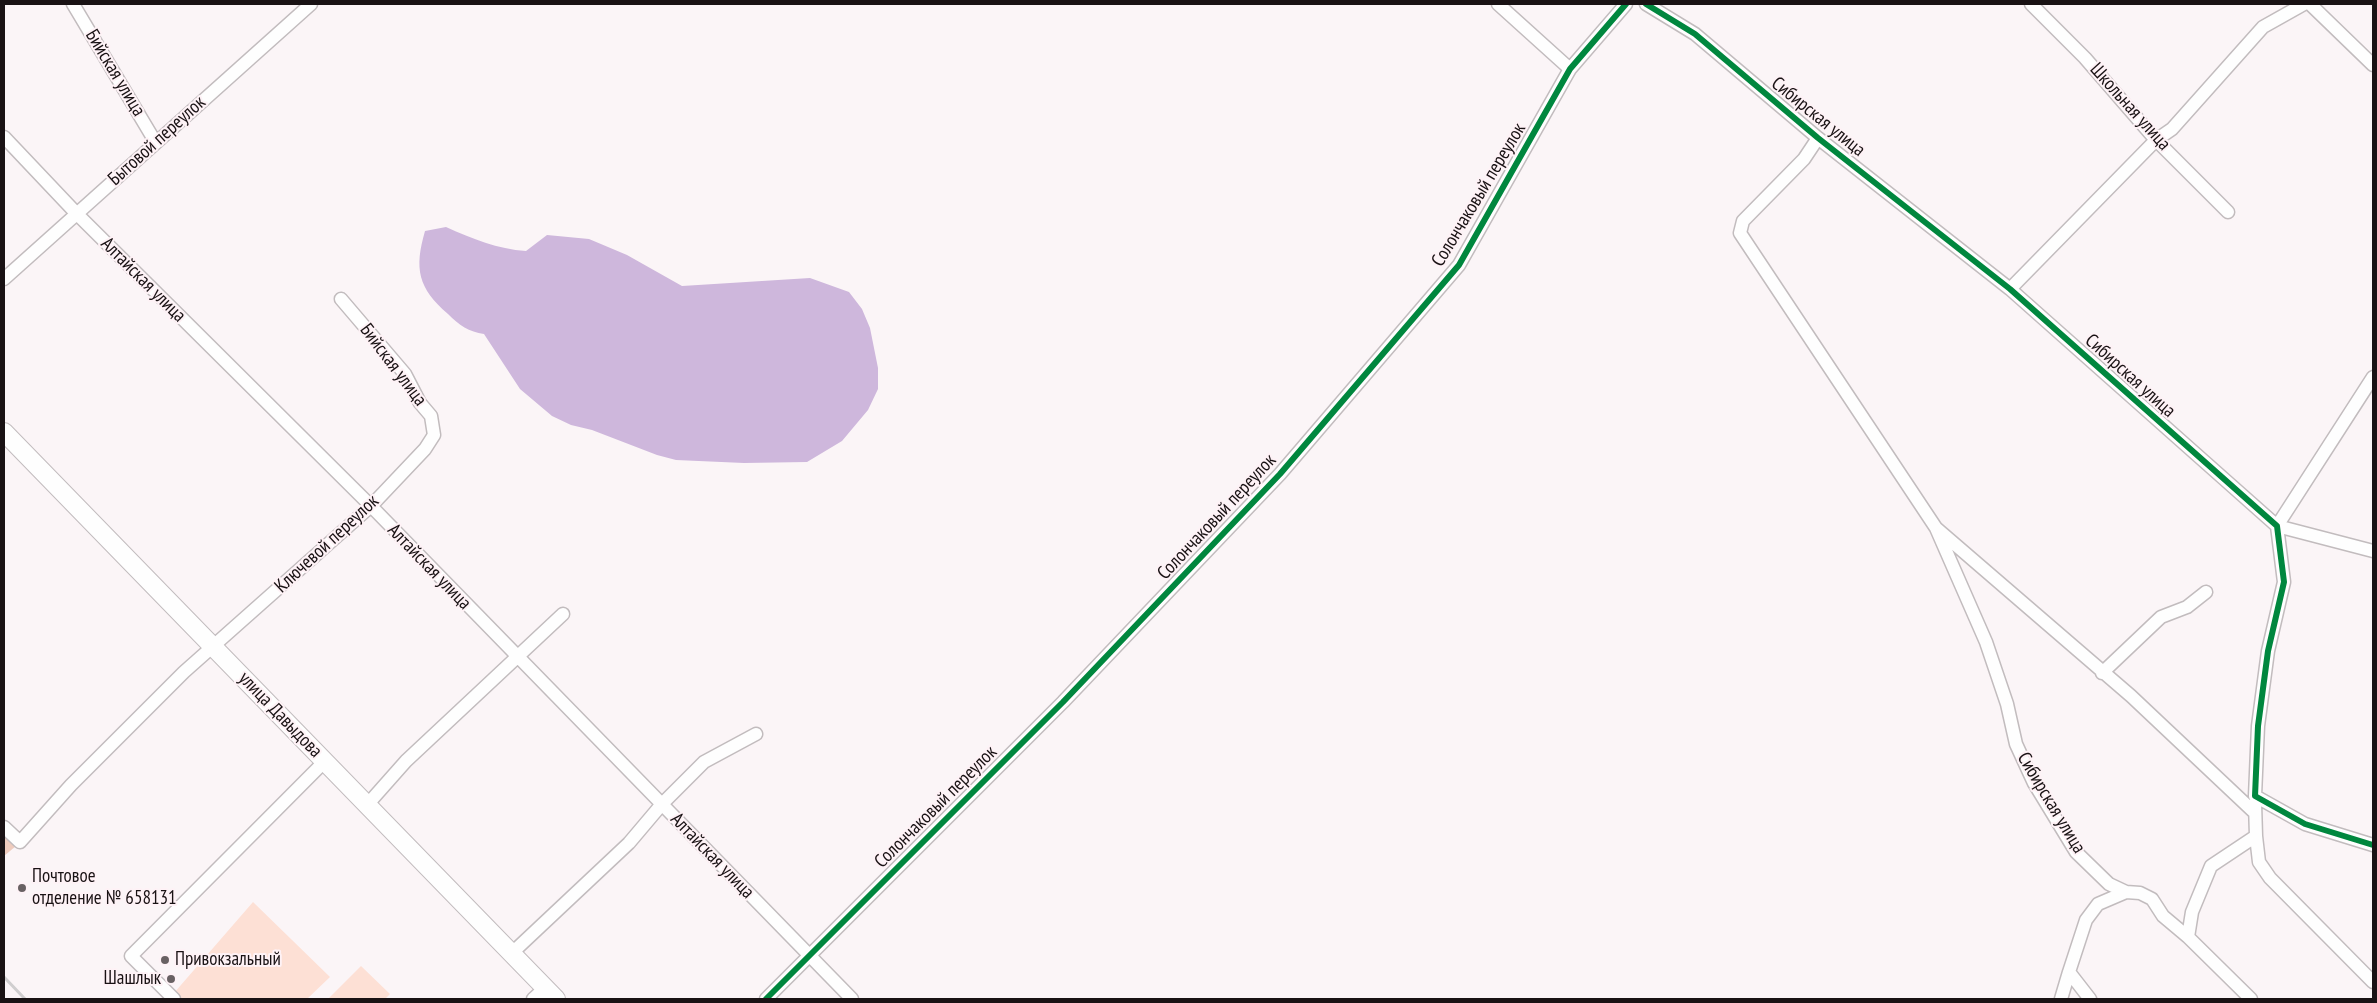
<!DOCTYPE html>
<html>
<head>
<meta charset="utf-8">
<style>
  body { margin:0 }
  #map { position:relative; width:2377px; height:1003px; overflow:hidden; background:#fbf5f7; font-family:"PT Sans Narrow",sans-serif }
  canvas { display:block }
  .frame { position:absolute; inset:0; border:5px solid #191214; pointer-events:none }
</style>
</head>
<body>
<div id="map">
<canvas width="2377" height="1003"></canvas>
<div class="frame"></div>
</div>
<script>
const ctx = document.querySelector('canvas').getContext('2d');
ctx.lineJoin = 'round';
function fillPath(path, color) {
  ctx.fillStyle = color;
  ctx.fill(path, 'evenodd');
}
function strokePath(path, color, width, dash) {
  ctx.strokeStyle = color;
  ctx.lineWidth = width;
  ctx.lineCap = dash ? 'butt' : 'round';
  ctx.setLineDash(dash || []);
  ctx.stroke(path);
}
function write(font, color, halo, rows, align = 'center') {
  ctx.font = font + ' "PT Sans Narrow",sans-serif';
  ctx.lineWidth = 4;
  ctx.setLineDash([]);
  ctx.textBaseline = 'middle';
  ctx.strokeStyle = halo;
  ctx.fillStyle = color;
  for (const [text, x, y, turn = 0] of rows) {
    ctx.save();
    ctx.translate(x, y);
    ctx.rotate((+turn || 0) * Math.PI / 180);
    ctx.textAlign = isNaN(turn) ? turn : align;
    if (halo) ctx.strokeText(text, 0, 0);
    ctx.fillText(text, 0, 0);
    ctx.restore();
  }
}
const green = new Path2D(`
  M253 902 330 977 307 999H180L174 993Z
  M361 966 390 994 385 999H328Z`);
const forest = new Path2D(`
  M4 834 16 846 4 856Z`);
const water = new Path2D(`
  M446 227C473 239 497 249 526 251L547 235 589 239 627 255 682 286 810 278 849 292 862 309 870 328 878 368V389L868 410 842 441 807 462 744 463 676 460 657 455 592 430 571 425 552 416 520 389 484 334C469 332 459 325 448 314 418 288 414 269 425 231Z`);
const street = new Path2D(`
  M73 4 156 143
  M1498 4 1570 69
  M1646 4 1695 34 1818 138 2010 289 2277 526 2284 582 2268 651 2258 726 2255 796 2305 824 2373 845
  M2031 4 2085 58 2156 140 2228 212
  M2310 4 2373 65
  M4 137 76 213 371 506 852 999
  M1818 138 1804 159 1743 221 1740 233 1936 528
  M4 279 311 4
  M2010 289 2156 140 2172 129 2263 27 2304 4
  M2373 377 2277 526 2373 551
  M2102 673 2161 617 2187 607 2206 592
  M367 805 406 761 563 614
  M4 827 20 842 71 785 184 672 371 506 425 449 434 435 431 416 420 403 405 374 341 299
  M2256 836 2259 862 2270 878 2373 982
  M2126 892 2109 884 2076 852 2034 783 2016 744 2007 704 1986 642 1936 528 2131 696 2254 812
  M2188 937 2251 999
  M512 953 629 843 662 804 704 762 756 734
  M2069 972 2086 920 2098 904 2126 892 2140 893 2152 899 2163 916 2188 937 2192 912 2211 866 2256 836 2255 803
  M174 999 131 956 324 762
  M533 999 545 988
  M766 999 1063 702 1280 474 1459 265 1570 69 1626 4
  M2061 999 2069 972 2090 999`);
const secondary = new Path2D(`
  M4 432 556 999`);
const rail = new Path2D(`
  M4 977 25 999`);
const cycleway = new Path2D(`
  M1646 4 1695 34 1818 138 2010 289 2277 526 2284 582 2268 651 2258 726 2255 796 2305 824 2373 845
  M766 999 1063 702 1280 474 1459 265 1570 69 1626 4`);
const markers = [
  [22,888,5,"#686163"],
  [165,960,5,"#686163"],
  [171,979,5,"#686163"]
];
const streetNames = [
  ["Бийская улица",115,73,59],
  ["Школьная улица",2130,107,48],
  ["Сибирская улица",1818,117,39],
  ["Бытовой переулок",157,141,-42],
  ["Солончаковый переулок",1479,195,-59],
  ["Алтайская улица",143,280,45],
  ["Бийская улица",393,365,53],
  ["Сибирская улица",2130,376,42],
  ["Солончаковый переулок",1217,517,-47],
  ["Ключевой переулок",327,544,-43],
  ["Алтайская улица",429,567,46],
  ["улица Давыдова",280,715,46],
  ["Сибирская улица",2051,803,59],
  ["Солончаковый переулок",936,807,-45],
  ["Алтайская улица",712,856,46]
];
const poiNames = [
  ["Почтовое",32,877],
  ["отделение № 658131",32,899],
  ["Привокзальный",175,960],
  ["Шашлык",161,979,"right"]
];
fillPath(green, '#fde0d5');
fillPath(forest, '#efccbe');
fillPath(water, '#ceb7dc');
strokePath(street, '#c2bcbe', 15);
strokePath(secondary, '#c2bcbe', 20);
strokePath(street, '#fefefe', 12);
strokePath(secondary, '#fefefe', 18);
strokePath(rail, '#d0cecf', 3);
strokePath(cycleway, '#00873e', 6);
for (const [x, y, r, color] of markers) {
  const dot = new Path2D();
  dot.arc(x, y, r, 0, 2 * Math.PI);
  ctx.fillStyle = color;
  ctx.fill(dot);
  strokePath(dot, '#fef2f6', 2);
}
write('19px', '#191214', '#fef2f6', streetNames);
write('19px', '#191214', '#fef2f6', poiNames, 'left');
</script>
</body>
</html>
